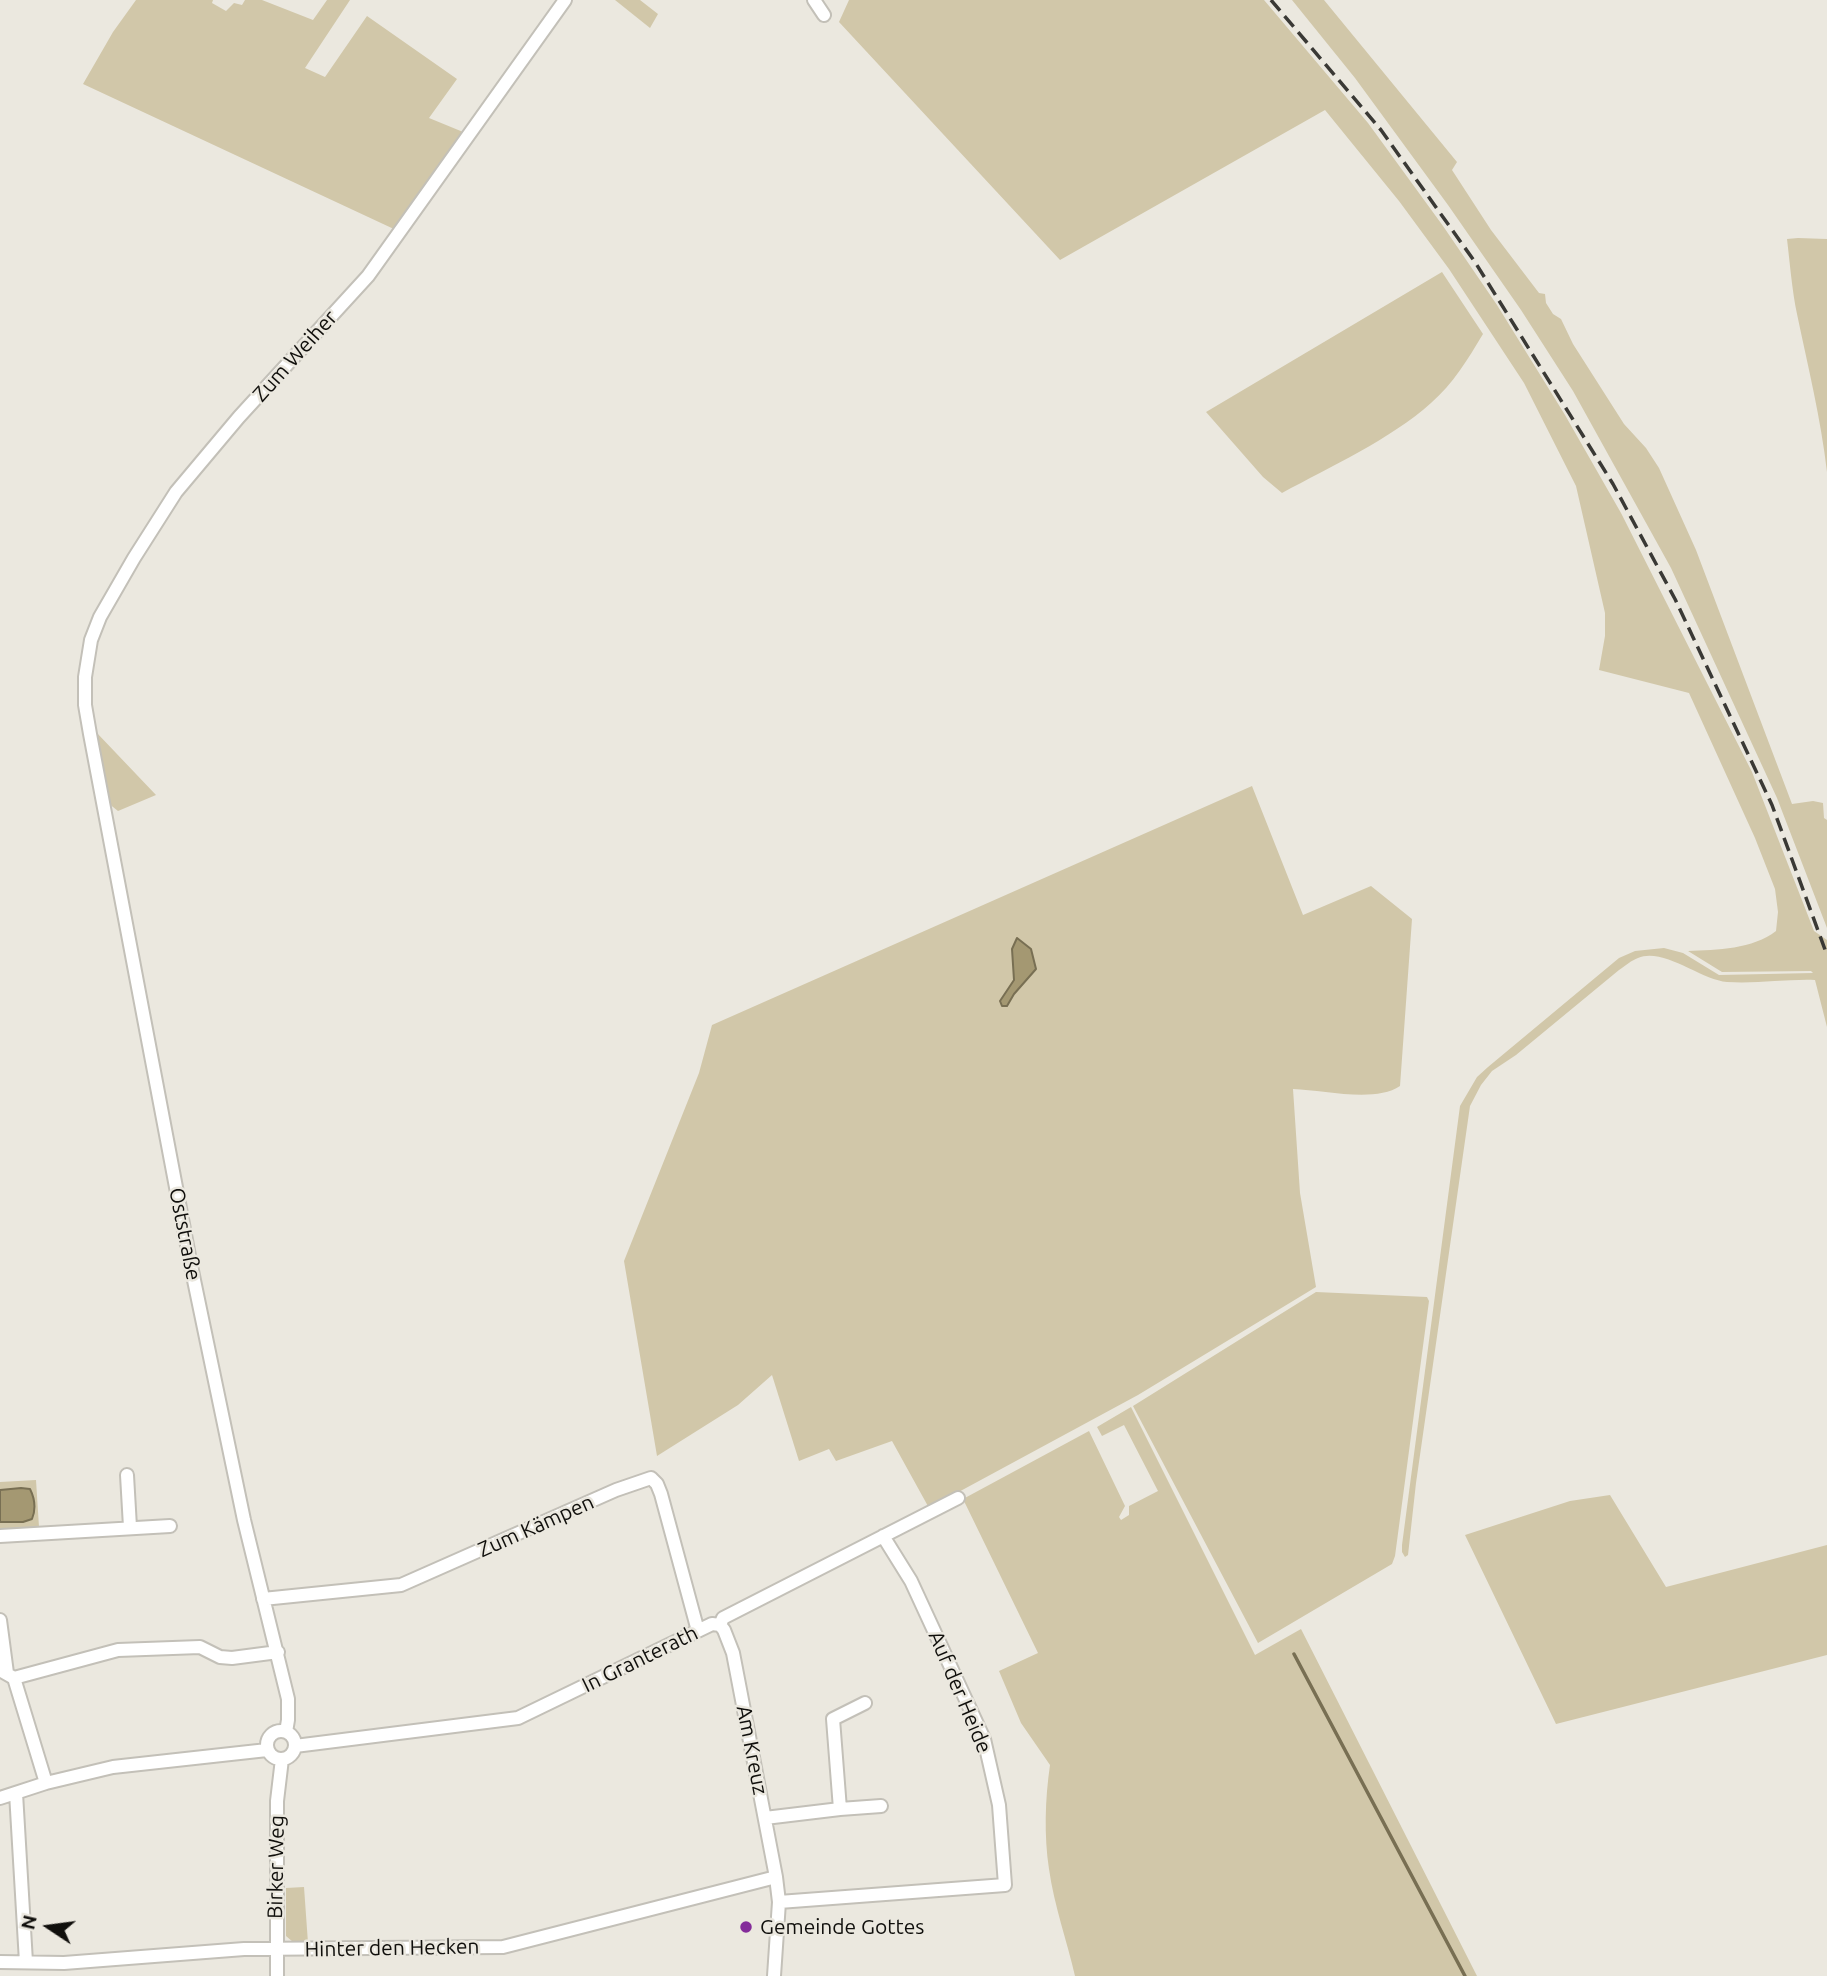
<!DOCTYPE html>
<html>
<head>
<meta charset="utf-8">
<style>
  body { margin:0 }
  #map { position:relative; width:1827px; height:1976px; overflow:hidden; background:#ebe8df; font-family:Ubuntu,sans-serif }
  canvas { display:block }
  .north { position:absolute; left:14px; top:1892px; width:70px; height:70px; -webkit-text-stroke:5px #ebe8df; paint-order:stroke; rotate:283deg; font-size:19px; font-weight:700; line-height:28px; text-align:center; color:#100f0c }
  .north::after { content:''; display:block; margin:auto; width:24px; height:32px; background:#100f0c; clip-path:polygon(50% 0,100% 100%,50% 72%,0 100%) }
</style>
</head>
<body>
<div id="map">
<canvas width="1827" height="1976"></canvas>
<div class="north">N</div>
</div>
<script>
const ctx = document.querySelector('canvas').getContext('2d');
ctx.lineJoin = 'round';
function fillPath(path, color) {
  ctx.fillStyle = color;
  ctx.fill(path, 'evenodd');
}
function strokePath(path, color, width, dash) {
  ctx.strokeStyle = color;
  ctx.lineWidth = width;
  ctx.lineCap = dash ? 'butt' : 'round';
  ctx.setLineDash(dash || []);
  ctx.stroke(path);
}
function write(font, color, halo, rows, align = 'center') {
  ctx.font = font + ' Ubuntu,sans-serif';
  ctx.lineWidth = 5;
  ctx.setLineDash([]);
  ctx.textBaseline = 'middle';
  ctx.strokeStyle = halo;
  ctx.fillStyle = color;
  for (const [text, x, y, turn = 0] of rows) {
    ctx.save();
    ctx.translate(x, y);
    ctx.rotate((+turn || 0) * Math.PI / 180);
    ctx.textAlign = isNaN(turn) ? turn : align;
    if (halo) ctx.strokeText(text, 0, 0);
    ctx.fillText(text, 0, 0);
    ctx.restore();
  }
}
const green = new Path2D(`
  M136 0H213L212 3 226 11 234 3 242 5 245 0H262L313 20 327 0H350L305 68 325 77 367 16 457 79 429 118 468 134 396 230 83 84 113 32Z
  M615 0H640L658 14 650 28Z
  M849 0H1264L1368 123 1443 226 1497 305 1565 415 1621 513 1752 772 1814 931 1827 940V1027L1815 980C1786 979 1756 984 1727 982 1701 980 1663 947 1638 958 1632 960 1625 966 1619 970L1516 1055 1492 1071 1481 1085 1470 1106 1416 1483 1408 1555 1405 1557 1402 1552V1545L1460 1106 1477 1077 1488 1067 1619 958 1635 951 1664 948 1683 953 1719 975 1813 973 1811 971 1722 972 1688 951C1717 950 1753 949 1776 931L1778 912 1775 889 1755 838 1689 693 1599 670 1605 636V613L1576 486 1524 383 1449 269 1399 201 1325 110 1060 260 839 22Z
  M1292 0H1324L1457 162 1452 170 1491 230 1539 293 1545 294 1546 303 1553 314 1561 319 1573 344 1624 424 1646 448 1659 468 1696 550 1792 804 1813 801 1823 803 1824 818 1827 820V928L1777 798 1671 568 1573 391 1521 310 1448 205 1355 78Z
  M1798 238 1827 239V472C1821 419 1808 367 1797 314 1792 290 1790 264 1787 239Z
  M1442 272 1483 334C1468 359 1453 384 1431 403 1391 439 1330 467 1282 493L1263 477 1206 412Z
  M96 732 156 795 118 811 108 803Z
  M1252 786 1303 915 1371 886 1412 919 1400 1086C1375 1103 1324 1090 1293 1089L1300 1193 1316 1287 1138 1395 929 1508 892 1441 836 1461 829 1449 799 1461 772 1375 738 1405 657 1456 624 1261 699 1073 712 1025Z
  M1316 1292 1427 1297 1429 1301 1395 1556 1392 1564 1258 1643 1133 1406Z
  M1131 1407 1255 1655 1301 1629 1477 1976H1075C1067 1941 1054 1905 1049 1869 1044 1836 1045 1799 1050 1765L1021 1723 999 1671 1038 1653 963 1499 1089 1431 1125 1506 1119 1517 1121 1520 1129 1515V1506L1158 1491 1124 1425 1102 1436 1097 1427Z
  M36 1480 39 1527 0 1529V1482Z
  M1610 1495 1666 1587 1827 1545V1655L1556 1724 1465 1535 1570 1501Z
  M304 1887 308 1943 293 1942 286 1936V1888Z`);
const water = new Path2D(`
  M1017 938 1031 949 1036 969 1014 994 1007 1006H1002L1000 1001 1014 980 1012 949Z
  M21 1488 30 1489C35 1499 36 1509 32 1519L23 1522H0V1490Z`);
const stream = new Path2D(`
  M1294 1654 1465 1976`);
const minor = new Path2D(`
  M814 0 824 15
  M127 1475 130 1527
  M0 1536 170 1526
  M263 1599 401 1585 616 1490 651 1478 657 1484 661 1494 698 1631
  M0 1620 7 1673
  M720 1625 724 1630 733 1653 776 1877 779 1902 774 1976
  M720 1625 723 1618 958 1498
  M0 1670 14 1678 118 1650 200 1647 220 1657 232 1658 278 1652
  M14 1678 46 1783
  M267 1745a14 14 0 1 1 28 0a14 14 0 1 1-28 0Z
  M286 1732 288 1720V1699L244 1520 190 1261 90 734 85 705V677L91 640 100 617 134 558 176 492 239 417 368 276 565 0
  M295 1746 518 1718 712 1624 720 1625
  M16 1793 26 1962
  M0 1798 46 1783 113 1767 267 1750
  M840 1809 833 1719 865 1703
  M765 1818 840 1809 881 1806
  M779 1902 1005 1885 999 1805 984 1739 911 1581 883 1536
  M0 1962 64 1963 244 1949 503 1947 776 1877
  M277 1976V1801L282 1759`);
const rail = new Path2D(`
  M1271 0 1381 130 1475 262 1613 484 1675 599 1772 805 1827 955`);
const markers = [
  [746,1927,7,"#842c9a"]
];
const streetNames = [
  ["Zum Weiher",295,356,-48],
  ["Oststraße",185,1234,79],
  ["Zum Kämpen",536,1526,-24],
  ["In Granterath",640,1659,-26],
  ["Auf der Heide",960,1692,67],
  ["Am Kreuz",752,1750,79],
  ["Birker Weg",276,1867,-89],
  ["Hinter den Hecken",392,1948,-1]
];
const poiNames = [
  ["Gemeinde Gottes",760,1927]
];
fillPath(green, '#d1c7a9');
fillPath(water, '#a49872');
strokePath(water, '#786f53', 2);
strokePath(stream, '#786f53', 3.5);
strokePath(minor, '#c3c0b8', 16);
strokePath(minor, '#fff', 12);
strokePath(rail, '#3a3935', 3.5, [14, 7]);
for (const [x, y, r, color] of markers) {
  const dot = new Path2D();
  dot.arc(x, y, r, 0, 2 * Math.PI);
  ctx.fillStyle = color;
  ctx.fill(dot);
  strokePath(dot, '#ebe8df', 2.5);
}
write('21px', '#100f0c', '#ebe8df', streetNames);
write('21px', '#100f0c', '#ebe8df', poiNames, 'left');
</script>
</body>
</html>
